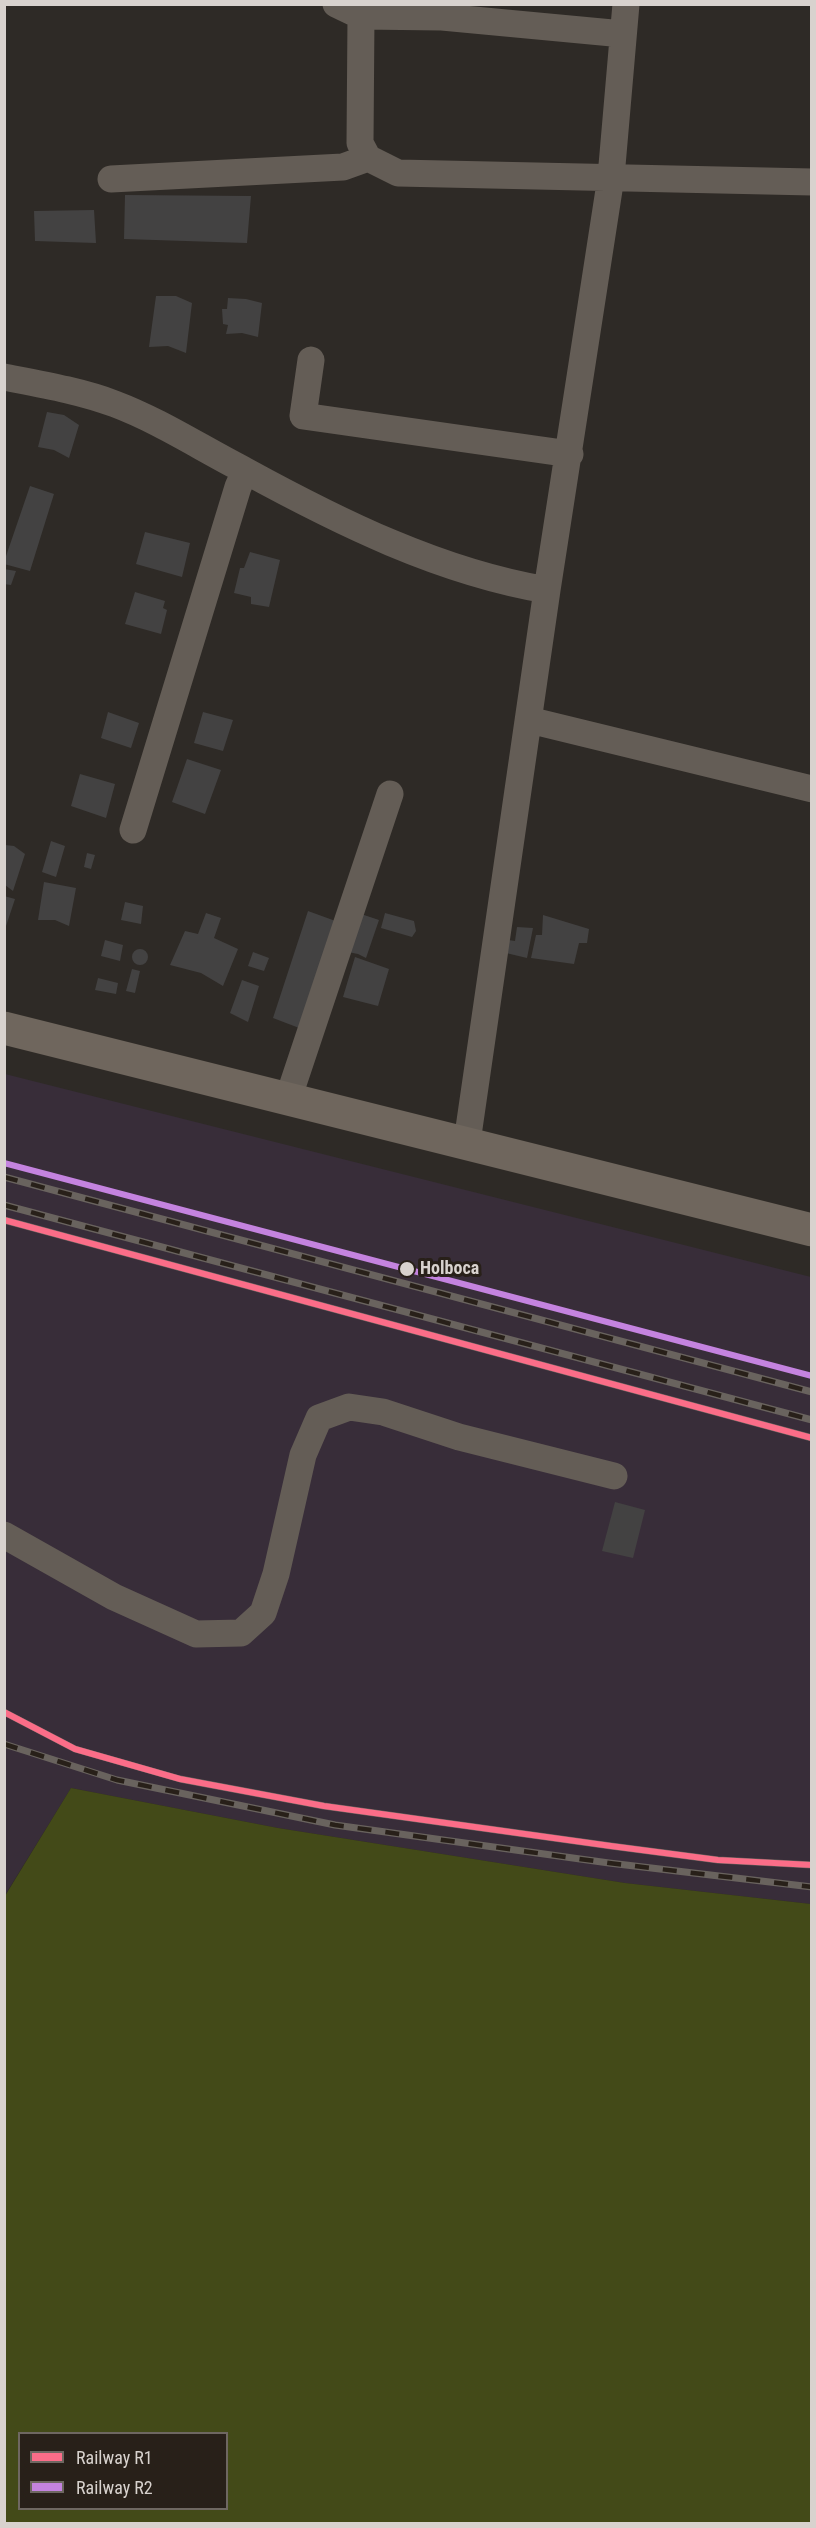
<!DOCTYPE html>
<html>
<head>
<meta charset="utf-8">
<style>
  body { margin:0 }
  #map { position:relative; width:816px; height:2528px; overflow:hidden; background:#2e2a26; font-family:"Roboto Condensed",sans-serif }
  canvas { display:block }
  .frame { position:absolute; inset:0; border:6px solid #d8d2ce; pointer-events:none }
  .legend { position:absolute; left:18px; top:2432px; width:210px; height:78px; box-sizing:border-box; background:#282019; border:2px solid #6e6761; margin:0; padding:8px 10px; list-style:none; font-size:18px; color:#d8d2ce }
  .legend li { display:flex; align-items:center; gap:12px; height:30px }
  .legend b { width:30px; border:2px solid #6e6761 }
</style>
</head>
<body>
<div id="map">
<canvas width="816" height="2528"></canvas>
<div class="frame"></div>
<ul class="legend">
<li><b style="height:8px;background:#fb6d88"></b>Railway R1</li>
<li><b style="height:8px;background:#c483df"></b>Railway R2</li>
</ul>
</div>
<script>
const ctx = document.querySelector('canvas').getContext('2d');
ctx.lineJoin = 'round';
function fillPath(path, color) {
  ctx.fillStyle = color;
  ctx.fill(path, 'evenodd');
}
function strokePath(path, color, width, dash) {
  ctx.strokeStyle = color;
  ctx.lineWidth = width;
  ctx.lineCap = dash ? 'butt' : 'round';
  ctx.setLineDash(dash || []);
  ctx.stroke(path);
}
function write(font, color, halo, rows, align = 'center') {
  ctx.font = font + ' "Roboto Condensed",sans-serif';
  ctx.lineWidth = 6;
  ctx.setLineDash([]);
  ctx.textBaseline = 'middle';
  ctx.strokeStyle = halo;
  ctx.fillStyle = color;
  for (const [text, x, y, turn = 0] of rows) {
    ctx.save();
    ctx.translate(x, y);
    ctx.rotate((+turn || 0) * Math.PI / 180);
    ctx.textAlign = isNaN(turn) ? turn : align;
    if (halo) ctx.strokeText(text, 0, 0);
    ctx.fillText(text, 0, 0);
    ctx.restore();
  }
}
const industrial = new Path2D(`
  M5 1074 811 1277V1904L625 1883 278 1828 71 1788 5 1895Z`);
const green = new Path2D(`
  M71 1788 278 1828 625 1883 811 1904V2523H5V1896ZM20 2434H226V2508H20Z`);
const building = new Path2D(`
  M125 195 251 196 247 243 124 239Z
  M94 210 96 243 35 241 34 211Z
  M156 296H176L192 303 186 353 168 346 149 347Z
  M228 298 246 299 262 303 258 337 242 333 226 334 228 325 223 324 222 309H227Z
  M47 412 64 415 79 425 69 458 54 450 38 447Z
  M30 486 54 494 30 571 4 564V562Z
  M145 532 190 543 182 577 136 564Z
  M250 552 280 560 269 607 251 604V597L234 593 240 568H244Z
  M4 569 16 571 11 585 4 584Z
  M135 592 165 601 163 608 167 610 161 634 125 624Z
  M108 712 139 723 131 748 101 738Z
  M203 712 233 720 223 751 194 743Z
  M187 759 221 770 205 814 172 802Z
  M80 774 115 784 106 818 71 806Z
  M51 841 65 846 56 877 42 872Z
  M5 845 14 846 25 854 13 891 5 885Z
  M87 853 95 855 91 869 84 867Z
  M44 882 76 888 69 926 55 920H38Z
  M4 896 15 899 5 929H4Z
  M125 902 143 906 141 924 121 920Z
  M308 911 341 923 307 1031 273 1018Z
  M206 913 221 918 214 938 238 949 223 986 201 973 170 965 185 931 198 934Z
  M385 913 414 921 416 931 412 937 381 928Z
  M361 914 379 920 366 958 358 954 348 952Z
  M543 915 589 929 587 943H579L574 964 531 958 536 935H542Z
  M517 927 533 928 527 958 506 953 508 940 515 941Z
  M105 940 123 945 120 961 101 956Z
  M132 957a8 8 0 1 1 16 0a8 8 0 1 1-16 0Z
  M253 952 269 958 264 971 248 966Z
  M355 957 389 969 378 1006 343 997Z
  M132 969 140 971 135 993 126 991Z
  M98 978 118 983 116 994 95 990Z
  M242 980 259 986 248 1022 230 1013Z
  M615 1502 645 1510 633 1558 602 1551Z`);
const minor = new Path2D(`
  M336 4 361 16 442 17 623 34
  M361 16 360 143 368 158
  M111 179 343 167 368 158 398 173 812 182
  M311 360 303 416 570 454
  M4 377C40 384 81 391 115 404 160 421 201 448 244 470 339 522 440 572 547 590
  M529 720 812 789
  M133 830 238 487 245 471
  M288 1099 390 794
  M467 1142 547 590 611 177 626 4
  M4 1535 114 1597 196 1634 241 1633 263 1613 276 1574 303 1455 319 1418 349 1407 383 1412 459 1437 614 1476`);
const major = new Path2D(`
  M4 1028 812 1230`);
const rail = new Path2D(`
  M4 1177 812 1392
  M4 1205 812 1420
  M4 1220 812 1438
  M4 1712 75 1749 180 1779 324 1806 611 1846 718 1860 812 1865
  M4 1744 117 1780 335 1825 609 1863 812 1887`);
const rail1 = new Path2D(`
  M4 1220 812 1438
  M4 1712 75 1749 180 1779 324 1806 611 1846 718 1860 812 1865`);
const rail2 = new Path2D(`
  M4 1163 812 1376`);
const markers = [
  [407,1269,8,"#d8d2ce"]
];
const stopNames = [
  ["Holboca",420,1269]
];
fillPath(industrial, '#382d39');
fillPath(green, '#434a18');
fillPath(building, '#434242');
strokePath(minor, '#645d56', 27);
strokePath(major, '#6f665d', 33);
strokePath(rail, '#69635e', 7);
strokePath(rail, '#282019', 4.5, [14]);
strokePath(rail1, '#fb6d88', 6);
strokePath(rail2, '#c483df', 6);
for (const [x, y, r, color] of markers) {
  const dot = new Path2D();
  dot.arc(x, y, r, 0, 2 * Math.PI);
  ctx.fillStyle = color;
  ctx.fill(dot);
  strokePath(dot, '#282019', 2);
}
write('bold 18px', '#d8d2ce', '#282019', stopNames, 'left');
</script>
</body>
</html>
